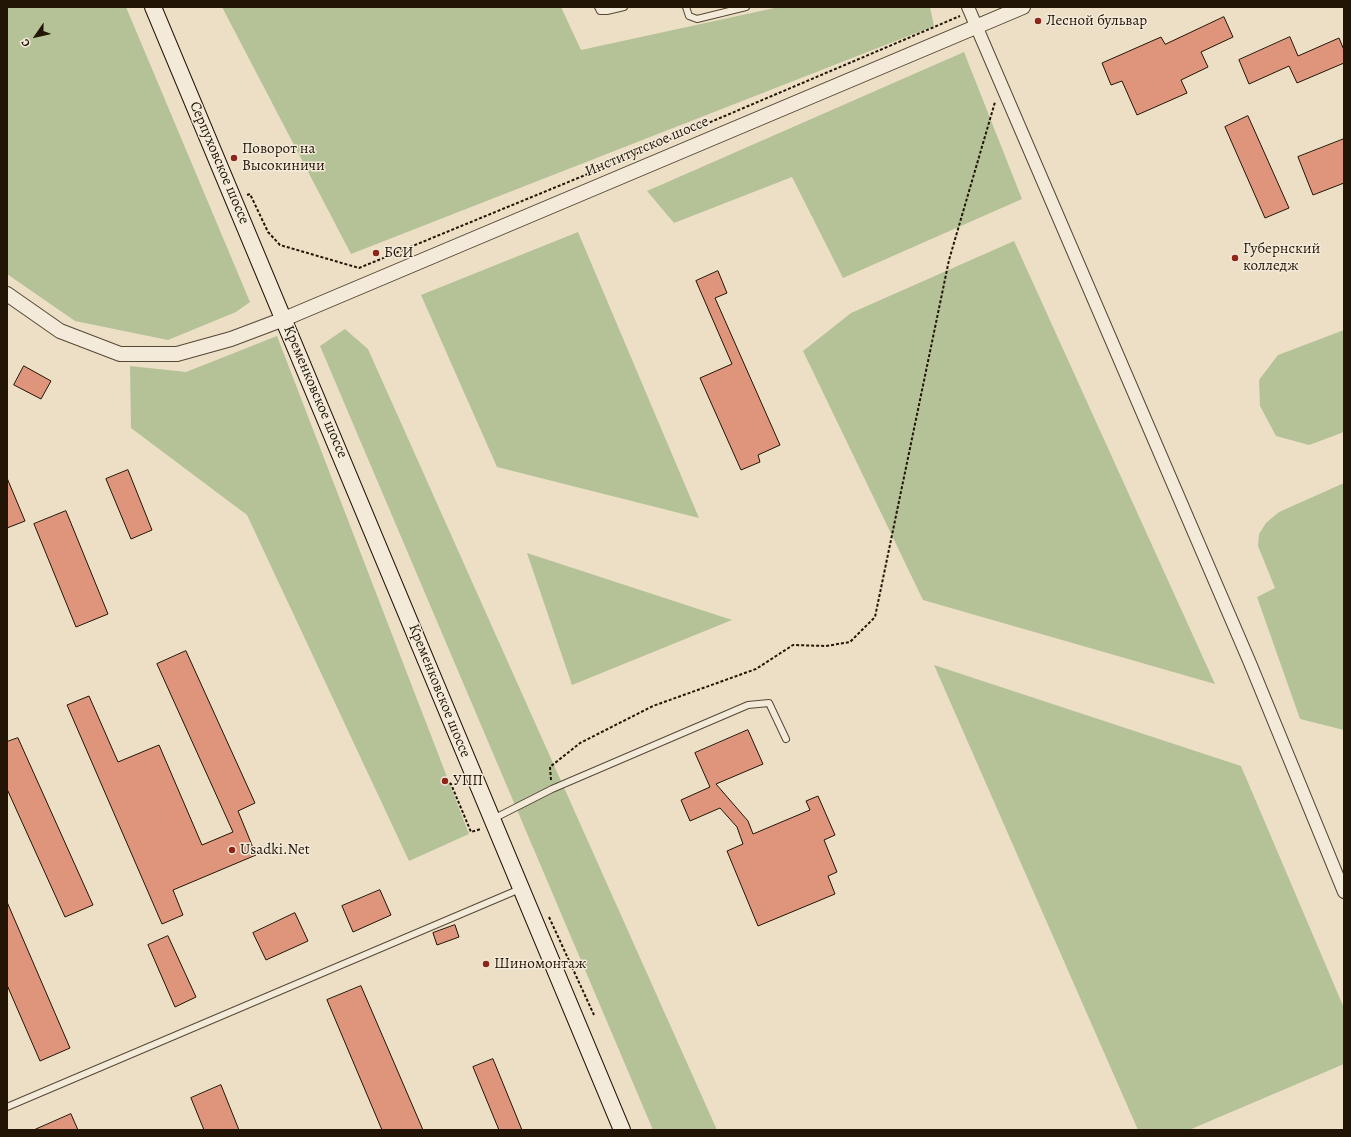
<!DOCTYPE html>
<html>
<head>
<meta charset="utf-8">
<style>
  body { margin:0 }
  #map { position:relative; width:1351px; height:1137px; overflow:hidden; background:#eddfc6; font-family:Alegreya,serif }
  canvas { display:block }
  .frame { position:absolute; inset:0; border:8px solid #221505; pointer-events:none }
  .north { position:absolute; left:16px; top:16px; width:40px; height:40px; -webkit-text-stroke:3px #f3eada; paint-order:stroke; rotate:236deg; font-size:11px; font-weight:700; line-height:16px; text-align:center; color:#221505 }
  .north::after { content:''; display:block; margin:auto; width:14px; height:18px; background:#221505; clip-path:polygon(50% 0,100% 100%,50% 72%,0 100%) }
</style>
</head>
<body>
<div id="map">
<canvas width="1351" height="1137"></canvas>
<div class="frame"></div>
<div class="north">С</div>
</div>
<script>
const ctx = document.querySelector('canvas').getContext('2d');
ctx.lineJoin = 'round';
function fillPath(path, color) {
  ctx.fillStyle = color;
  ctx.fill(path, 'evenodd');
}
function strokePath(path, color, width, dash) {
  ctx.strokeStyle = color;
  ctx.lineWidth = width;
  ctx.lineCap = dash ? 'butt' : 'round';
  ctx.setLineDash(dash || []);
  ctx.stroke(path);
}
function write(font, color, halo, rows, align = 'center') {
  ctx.font = font + ' Alegreya,serif';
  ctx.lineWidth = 3;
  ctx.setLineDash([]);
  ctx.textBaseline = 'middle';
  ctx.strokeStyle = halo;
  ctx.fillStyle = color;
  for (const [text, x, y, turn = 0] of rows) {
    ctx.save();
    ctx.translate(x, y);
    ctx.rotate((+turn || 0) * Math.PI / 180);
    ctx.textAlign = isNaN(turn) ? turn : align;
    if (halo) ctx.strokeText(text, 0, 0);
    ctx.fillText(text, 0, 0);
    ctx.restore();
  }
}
const green = new Path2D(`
  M7 7H126L250 302 236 312 168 340 75 321 7 274Z
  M222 7H561L581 50 779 7H930L934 26 351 254Z
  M964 52 1022 199 843 278 792 177 674 223 647 191Z
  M578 232 699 518 497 467 421 295Z
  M1014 241 1215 684 923 600 803 351 851 313Z
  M345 329 368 349 717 1130H653L320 346Z
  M1344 330V432L1309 445 1276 436 1260 406 1259 380 1278 355Z
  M277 336 469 834 409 861 247 515 131 428 130 366 186 372Z
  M1344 483V730L1300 719 1257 597 1275 588 1258 546 1259 534 1266 523 1279 512Z
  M527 553 732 620 572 685Z
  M934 665 1241 766 1344 1008V1064L1189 1130H1138Z`);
const building = new Path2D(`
  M1224 17 1233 37 1201 52 1208 67 1181 80 1187 93 1137 115 1122 81 1111 85 1102 63 1161 37 1165 44Z
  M1290 37 1298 56 1339 38 1344 50V63L1297 83 1289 66 1249 84 1239 60Z
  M1248 116 1289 208 1265 218 1225 127Z
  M1344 139V183L1313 195 1298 157Z
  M718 271 727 293 715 298 780 445 758 455 760 462 741 470 700 378 732 364 696 281Z
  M24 366 51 381 41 399 14 385Z
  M128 470 152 530 131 539 106 479Z
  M7 478 25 521 7 528Z
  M66 511 108 614 76 627 34 524Z
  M186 651 255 803 238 811 256 855 173 890 183 915 162 924 67 705 89 696 118 762 159 745 202 845 233 832 157 664Z
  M748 730 763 764 716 784 748 821 753 834 810 810 806 801 818 796 835 835 824 840 837 872 828 876 835 894 758 926 727 851 743 844 737 827 720 808 690 821 681 800 710 787 695 753Z
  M18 738 93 905 65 917 7 789V742Z
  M380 890 391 915 353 932 342 906Z
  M7 902 70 1048 40 1061 7 985Z
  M295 913 308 941 266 960 253 933Z
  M455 925 459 937 437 945 433 933Z
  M168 936 196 997 175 1007 148 945Z
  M361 986 423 1130H382L327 1000Z
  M493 1059 522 1130H499L473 1067Z
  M221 1085 239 1130H204L191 1098Z
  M71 1114 78 1130H34Z`);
const path = new Path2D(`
  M247 195 250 194 268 232 280 245 359 268 600 169 960 16
  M551 780 550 767 580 743 653 706 756 669 793 645 826 646 850 642 875 617 949 260 995 102
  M445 781 451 784 471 832 481 829
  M549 917 594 1015`);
const service = new Path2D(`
  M598 7 600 11H607L624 7
  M686 7 689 16 697 19 746 7
  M493 819 552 789 748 705 769 703 786 739
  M7 1107 520 889`);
const minor = new Path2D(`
  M968 7 1250 663 1344 892`);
const tertiary = new Path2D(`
  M7 294 60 331 120 354H177L231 339 284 319 1023 7`);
const secondary = new Path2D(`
  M153 7C311 381 464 756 622 1130`);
const markers = [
  [1038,21,4,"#8f2418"],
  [234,158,4,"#8f2418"],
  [376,253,4,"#8f2418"],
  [1235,258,4,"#8f2418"],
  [445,781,4,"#8f2418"],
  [232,850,4,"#8f2418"],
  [486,964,4,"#8f2418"]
];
const poiNames = [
  ["Лесной бульвар",1046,21],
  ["Поворот на",242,149],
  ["Высокиничи",242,166],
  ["Губернский",1243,249],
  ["колледж",1243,266],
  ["БСИ",384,253],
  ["УПП",453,781],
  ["Usadki.Net",240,850],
  ["Шиномонтаж",494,964]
];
const streetNames = [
  ["Институтское шоссе",647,147,-23],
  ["Серпуховское шоссе",219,163,67],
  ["Кременковское шоссе",315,392,67],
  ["Кременковское шоссе",439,691,68]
];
fillPath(green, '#b5c297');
fillPath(building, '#de957b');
strokePath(building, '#221505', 1);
strokePath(service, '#554835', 8);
strokePath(minor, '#554835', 14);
strokePath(tertiary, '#554835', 16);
strokePath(secondary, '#221505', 18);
strokePath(path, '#221505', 2, [3, 2]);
strokePath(service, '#f3eada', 6);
strokePath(minor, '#f3eada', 12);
strokePath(tertiary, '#f3eada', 14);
strokePath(secondary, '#f3eada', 16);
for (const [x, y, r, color] of markers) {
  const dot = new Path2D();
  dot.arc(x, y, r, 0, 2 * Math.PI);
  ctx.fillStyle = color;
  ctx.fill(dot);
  strokePath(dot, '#f3eada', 1.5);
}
write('15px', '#221505', '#f3eada', poiNames, 'left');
write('15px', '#221505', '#f3eada', streetNames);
</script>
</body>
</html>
